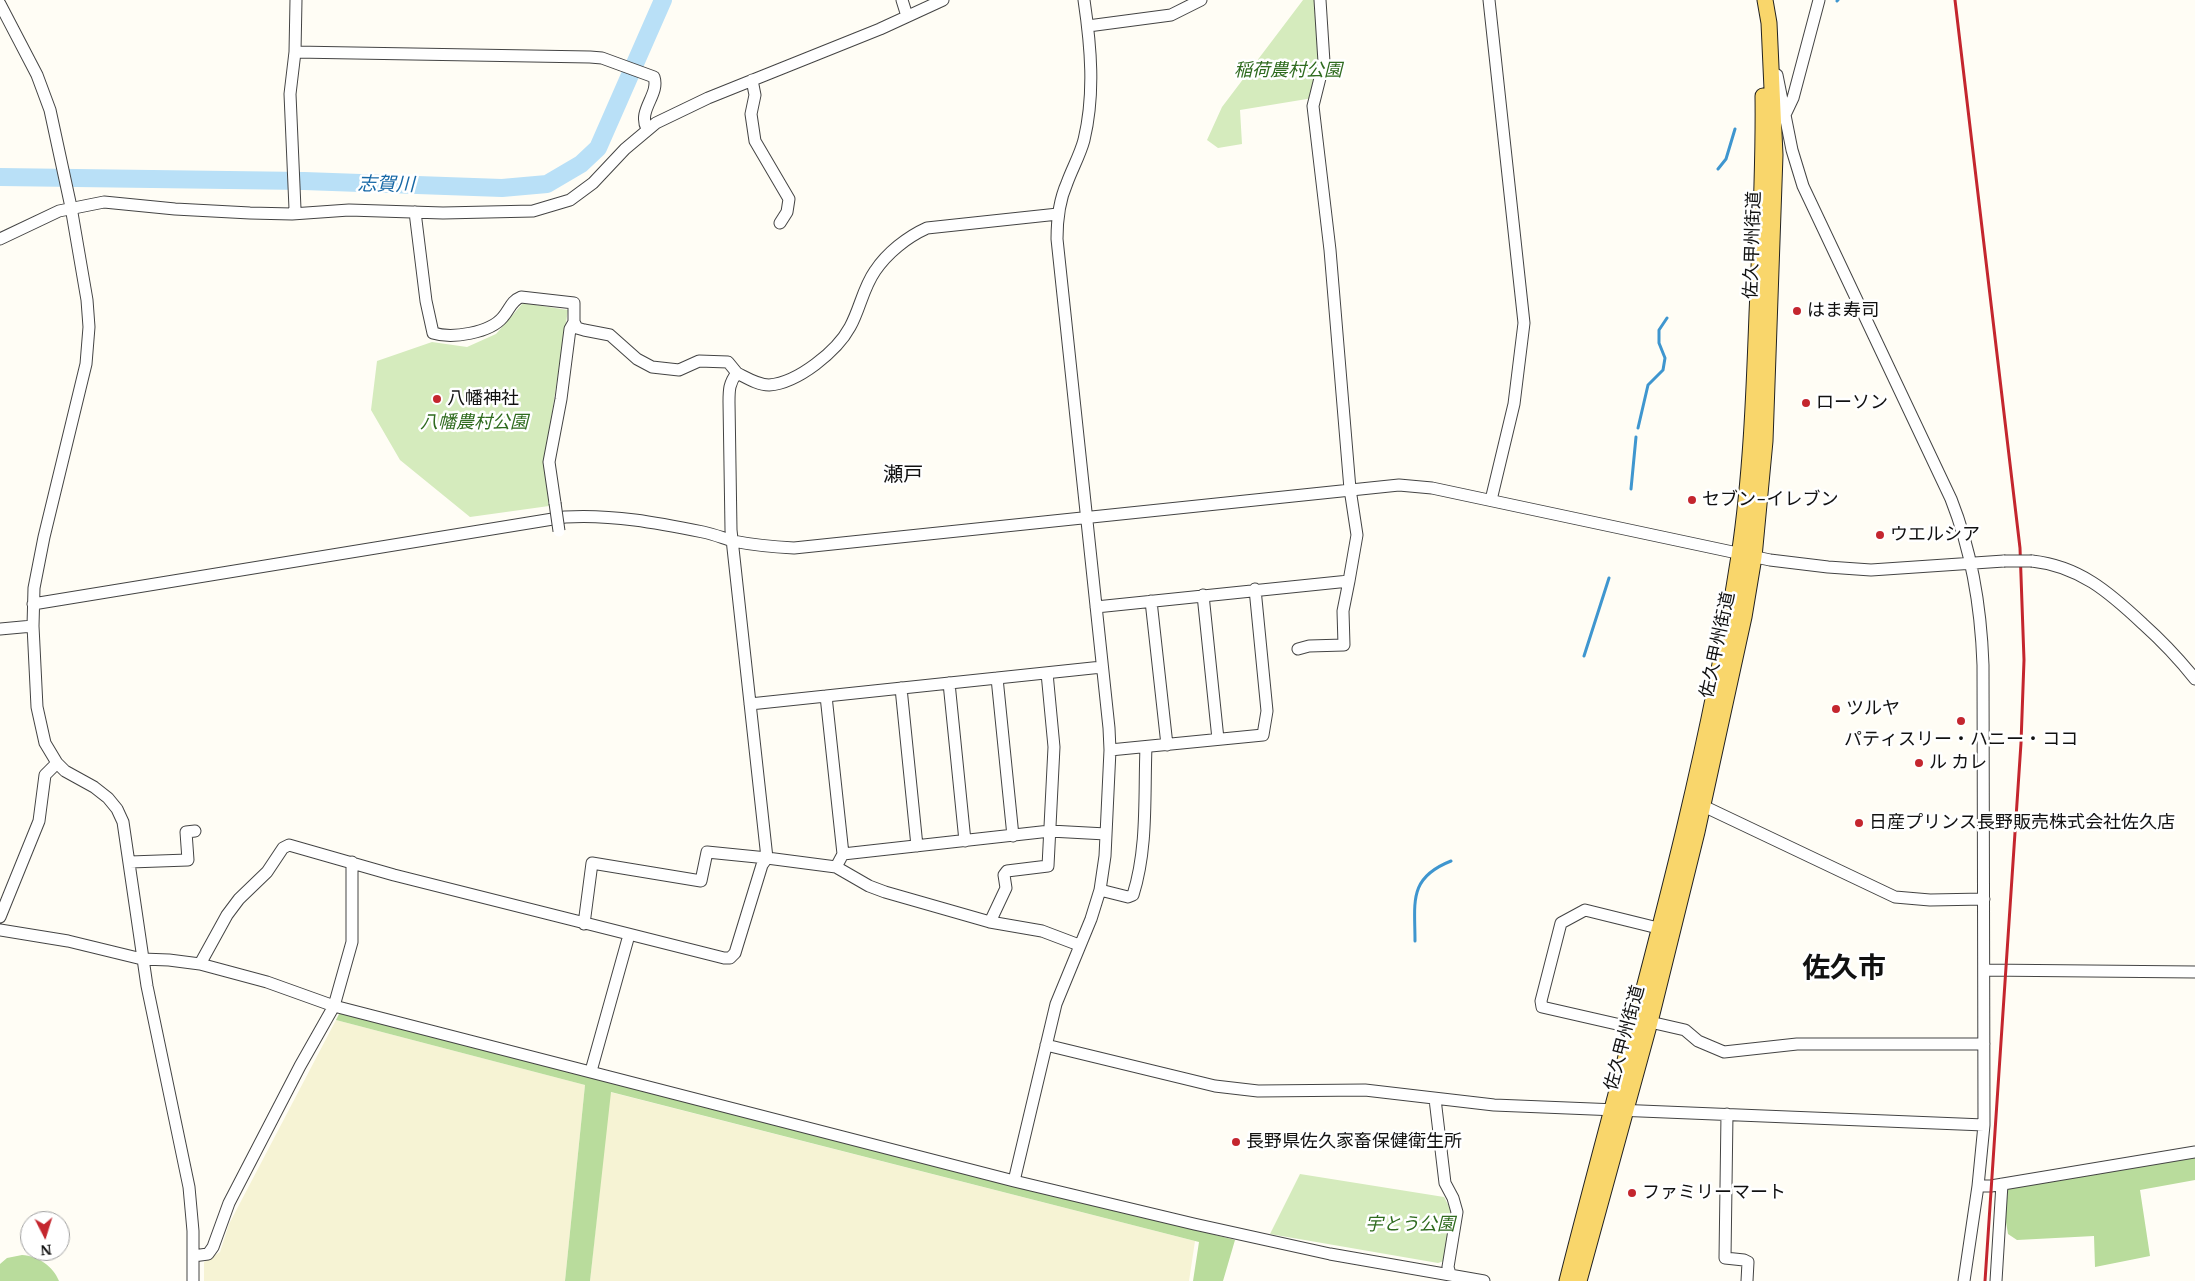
<!DOCTYPE html>
<html>
<head>
<meta charset="utf-8">
<style>
  body { margin:0 }
  #map { position:relative; width:2195px; height:1281px; overflow:hidden; background:#fffdf5; font-family:Merriweather,serif }
  canvas { display:block }
  .north { position:absolute; left:20px; top:1211px; width:50px; height:50px; box-sizing:border-box; background:#fff; border:1px solid #a0a0a0; border-radius:50%; rotate:175deg; font-size:14px; font-weight:700; line-height:20px; text-align:center; color:#111 }
  .north::after { content:''; display:block; margin:auto; width:18px; height:22px; background:#c4262e; clip-path:polygon(50% 0,100% 100%,50% 72%,0 100%) }
</style>
</head>
<body>
<div id="map">
<canvas width="2195" height="1281"></canvas>
<div class="north">N</div>
</div>
<script>
const ctx = document.querySelector('canvas').getContext('2d');
ctx.lineJoin = 'round';
function fillPath(path, color) {
  ctx.fillStyle = color;
  ctx.fill(path, 'evenodd');
}
function strokePath(path, color, width, dash) {
  ctx.strokeStyle = color;
  ctx.lineWidth = width;
  ctx.lineCap = dash ? 'butt' : 'round';
  ctx.setLineDash(dash || []);
  ctx.stroke(path);
}
function write(font, color, halo, rows, align = 'center') {
  ctx.font = font + ' Merriweather,"Noto Sans JP",serif';
  ctx.lineWidth = 5;
  ctx.setLineDash([]);
  ctx.textBaseline = 'middle';
  ctx.strokeStyle = halo;
  ctx.fillStyle = color;
  for (const [text, x, y, turn = 0] of rows) {
    ctx.save();
    ctx.translate(x, y);
    ctx.rotate((+turn || 0) * Math.PI / 180);
    ctx.textAlign = isNaN(turn) ? turn : align;
    if (halo) ctx.strokeText(text, 0, 0);
    ctx.fillText(text, 0, 0);
    ctx.restore();
  }
}
const farmland = new Path2D(`
  M336 1020 585 1085 565 1281H204V1262L220 1252 229 1224Z
  M610 1092 1195 1241 1189 1281H590Z`);
const green = new Path2D(`
  M1303 0H1317L1321 61 1313 98 1240 110 1242 144 1218 148 1207 140 1222 107Z
  M523 303 568 310 544 464 549 506 470 517 400 460 371 410 377 361 432 342 467 347 496 334Z
  M1300 1174 1444 1197 1452 1212 1444 1261 1438 1263 1270 1234Z`);
const forest = new Path2D(`
  M340 1012 1200 1231 1235 1240 1223 1281H1193L1199 1242 611 1092 590 1281H565L585 1085 336 1020Z
  M2195 1155V1180L2140 1190 2150 1256 2095 1267 2094 1236 2017 1240 2008 1234 2005 1216 2008 1189Z
  M22 1255C38 1256 53 1266 59 1281H0V1264L7 1258Z`);
const stream = new Path2D(`
  M1837 1 1838 0
  M1718 169 1726 159 1735 129
  M1638 428 1648 385 1663 370 1665 358 1659 343V330L1667 318
  M1631 489 1636 437
  M1584 656 1609 578
  M1415 941C1415 902 1408 878 1451 861`);
const river = new Path2D(`
  M0 177 304 181 502 188 547 184 581 164 598 148 663 0`);
const minor = new Path2D(`
  M902 0 907 16
  M1489 0 1524 323 1514 404 1491 500
  M0 4 37 75 50 110 71 207 87 300 89 327 86 364 44 537 34 588 33 626 37 707 45 743 57 763 65 771 94 787 108 798 117 809 123 822 147 986 189 1187 193 1231V1281
  M1088 26 1171 15 1201 0
  M295 52 590 57 602 58 654 77C660 95 637 110 647 129
  M1777 75 1792 150 1803 186 1951 499C1972 552 1981 608 1983 665L1984 1125 1978 1186 1964 1281
  M752 80 755 95 751 114 755 141 789 199 787 212 780 223
  M1784 117 1793 98 1819 0
  M415 212 426 301 433 333C452 339 490 333 503 317 510 309 511 301 521 297L574 303V322L570 329 561 399 549 462 555 503
  M292 214 295 209 290 94 295 52 296 0
  M0 239 59 211 104 202 175 209 250 213 292 214 349 210 443 213 533 211 570 200 593 183 625 149 656 123 708 98 880 29 943 0
  M574 322 577 328 584 330 610 335 637 359 652 367 679 370 699 361 728 362 737 373
  M2032 561C2079 566 2109 592 2143 624 2162 641 2179 659 2195 679
  M1203 595 1218 739
  M1151 601 1167 745
  M33 604 565 517C612 514 658 523 703 532 713 534 723 538 733 541 753 545 774 547 794 548L1399 485 1432 488 1770 560 1828 567 1871 570 2004 561
  M1096 607 1349 581 1357 535 1350 489 1330 250 1313 106 1324 62 1320 0
  M0 629 33 626
  M1298 649 1309 646 1344 645 1343 611 1349 581
  M997 678 1013 836
  M949 683 965 841
  M901 688 917 846
  M826 696 843 854
  M750 704 1102 667
  M1110 750 1263 735 1267 711 1255 589
  M1697 803 1895 897 1930 900 1984 899
  M130 862 188 860 186 832 195 831
  M836 867 843 854 1050 831 1106 834
  M1100 890 1128 897 1133 895C1148 848 1144 795 1146 747
  M0 917 39 821 45 775 57 763
  M990 922 1006 888 1004 875 1007 871 1048 866 1054 747 1047 673
  M584 924 592 863 701 881 707 852 767 858 731 530 729 402C729 390 729 383 737 373 747 378 758 385 769 385 798 383 837 351 850 327 860 309 863 288 875 271 887 253 907 237 927 228L1058 214
  M0 930 68 941 142 959 169 960 200 964 267 982 334 1006 1014 1181 1194 1224 1330 1254 1484 1281
  M200 964 227 915 239 899 267 872 283 848 289 845 394 875 724 958H730L735 953 762 865 767 858 836 867 869 886 885 892 990 922 1042 931 1079 945
  M1984 970 2195 972
  M1650 1022 1685 1030 1698 1041 1724 1052 1797 1044H1984
  M1634 1028 1542 1007 1541 1001 1561 923 1585 910 1666 930
  M1046 1045 1215 1086 1258 1091 1365 1090 1494 1105 1984 1125
  M591 1071 629 935
  M1435 1099 1445 1183 1453 1198 1457 1212 1448 1267 1450 1274
  M1727 1114 1725 1258 1744 1260 1748 1262 1747 1281
  M1014 1181 1056 1004 1091 919 1100 890 1105 856 1110 750 1109 728 1057 239C1057 220 1059 201 1067 183 1072 169 1080 155 1084 140 1095 94 1091 47 1084 0
  M1978 1186H1991L2195 1152
  M193 1256 208 1254 213 1247 229 1203 300 1066 334 1006 352 942V862
  M1996 1281 2002 1184`);
const major = new Path2D(`
  M1567 1281C1628 1040 1701 802 1739 556 1751 476 1754 395 1757 314 1760 242 1764 169 1763 96
  M1579 1281 1650 1022 1697 832 1744 617 1754 557 1765 441 1775 155 1769 23 1765 0`);
const rail = new Path2D(`
  M1955 0 2020 548 2024 660 2021 743 1985 1281`);
const minorBridge = new Path2D(`
  M555 503 559 531
  M2004 561H2032`);
const markers = [
  [1797,311,5,"#c4262e"],
  [437,399,5,"#c4262e"],
  [1806,403,5,"#c4262e"],
  [1692,500,5,"#c4262e"],
  [1880,535,5,"#c4262e"],
  [1836,709,5,"#c4262e"],
  [1961,721,5,"#c4262e"],
  [1919,763,5,"#c4262e"],
  [1859,823,5,"#c4262e"],
  [1236,1142,5,"#c4262e"],
  [1632,1193,5,"#c4262e"]
];
const parkNames = [
  ["稲荷農村公園",1288,71],
  ["八幡農村公園",474,423],
  ["宇とう公園",1410,1225]
];
const streetNames = [
  ["佐久甲州街道",1753,245,-88],
  ["佐久甲州街道",1718,645,-78],
  ["佐久甲州街道",1625,1038,-75]
];
const poiNames = [
  ["はま寿司",1807,311],
  ["八幡神社",447,399],
  ["ローソン",1816,403],
  ["セブン-イレブン",1702,500],
  ["ウエルシア",1890,535],
  ["ツルヤ",1846,709],
  ["パティスリー・ハニー・ココ",1961,740,"center"],
  ["ル カレ",1929,763],
  ["日産プリンス長野販売株式会社佐久店",1869,823],
  ["長野県佐久家畜保健衛生所",1246,1142],
  ["ファミリーマート",1642,1193]
];
const waterNames = [
  ["志賀川",386,185,1]
];
const quarterNames = [
  ["瀬戸",903,475]
];
const townNames = [
  ["佐久市",1844,969]
];
fillPath(farmland, '#f6f3d4');
fillPath(green, '#d5ebbd');
fillPath(forest, '#b9dc9c');
strokePath(stream, '#3f96cf', 3);
strokePath(river, '#b9e0f7', 18);
strokePath(minor, '#444', 13);
strokePath(major, '#222', 17);
strokePath(minor, '#fff', 11);
strokePath(major, '#f9d66b', 15);
strokePath(rail, '#c4262e', 3);
strokePath(minorBridge, '#444', 13, []);
strokePath(minorBridge, '#fff', 11);
for (const [x, y, r, color] of markers) {
  const dot = new Path2D();
  dot.arc(x, y, r, 0, 2 * Math.PI);
  ctx.fillStyle = color;
  ctx.fill(dot);
  strokePath(dot, '#fff', 2);
}
write('italic 18px', '#2f6b1f', '#fff', parkNames);
write('18px', '#111', '#fff', streetNames);
write('18px', '#111', '#fff', poiNames, 'left');
write('italic 19px', '#1768a6', '#fff', waterNames);
write('20px', '#111', '#fff', quarterNames);
write('bold 28px', '#111', '#fff', townNames);
</script>
</body>
</html>
